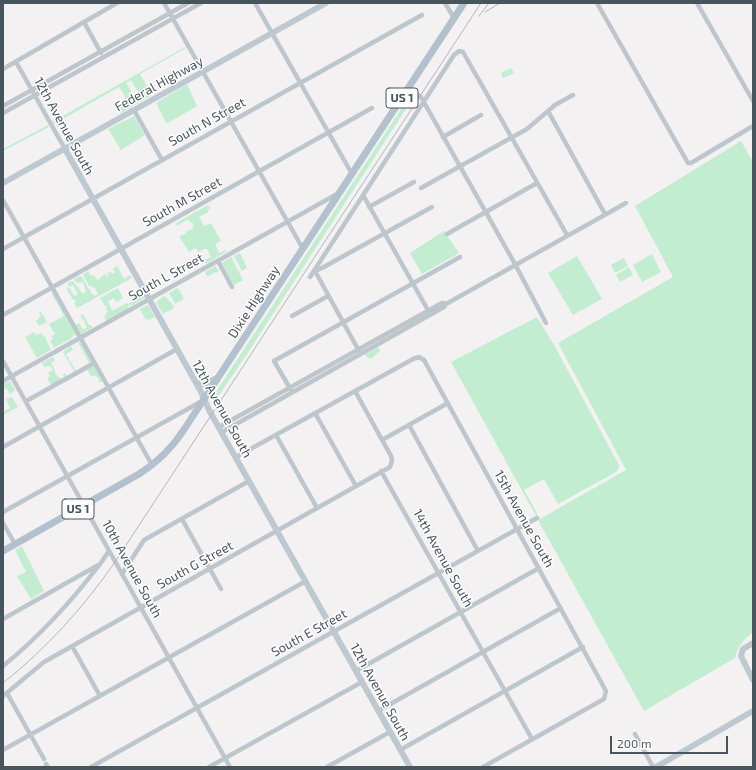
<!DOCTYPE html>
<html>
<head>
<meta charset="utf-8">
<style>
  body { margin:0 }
  #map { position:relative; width:756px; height:770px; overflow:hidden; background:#f3f1f1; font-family:"Exo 2",sans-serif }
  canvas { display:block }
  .frame { position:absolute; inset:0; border:4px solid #49555d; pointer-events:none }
  .scale { position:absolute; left:610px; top:736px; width:118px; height:18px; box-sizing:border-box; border:2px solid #49555d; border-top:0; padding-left:5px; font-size:12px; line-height:14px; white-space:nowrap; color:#49555d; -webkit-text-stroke:3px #fff; paint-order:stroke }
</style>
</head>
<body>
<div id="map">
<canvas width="756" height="770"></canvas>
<div class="frame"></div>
<div class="scale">200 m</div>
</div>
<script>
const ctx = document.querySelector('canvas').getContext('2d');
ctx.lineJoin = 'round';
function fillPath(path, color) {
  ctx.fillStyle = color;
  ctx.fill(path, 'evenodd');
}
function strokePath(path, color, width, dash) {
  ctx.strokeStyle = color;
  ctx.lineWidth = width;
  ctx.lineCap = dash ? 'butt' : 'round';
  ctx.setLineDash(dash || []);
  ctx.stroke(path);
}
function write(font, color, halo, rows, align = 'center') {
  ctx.font = font + ' "Exo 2",sans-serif';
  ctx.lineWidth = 3;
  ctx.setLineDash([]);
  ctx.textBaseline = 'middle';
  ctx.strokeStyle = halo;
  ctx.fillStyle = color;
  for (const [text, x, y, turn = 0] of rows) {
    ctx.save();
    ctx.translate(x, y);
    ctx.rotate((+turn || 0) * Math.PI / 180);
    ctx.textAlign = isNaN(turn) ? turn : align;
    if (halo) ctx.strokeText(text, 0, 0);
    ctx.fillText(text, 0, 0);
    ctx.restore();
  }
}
const green = new Path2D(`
  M185 47 186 48 140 74 152 95 121 113 117 105 127 100 119 87 54 124 52 122ZM131 80 140 95 135 98 126 83Z
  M511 68 514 73 503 78 501 73Z
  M178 69 182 76 173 81 169 73Z
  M187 84 197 106 168 123H166L156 103Z
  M409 97H413V98L245 357 215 401 212 398Z
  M134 116 145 135 121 150 108 129Z
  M48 125 49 127 3 151V149Z
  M741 141 753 162V632C744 639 737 647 735 658L644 711 538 520 626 470 558 343 673 277 635 206Z
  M208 205 210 208 207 213 199 217 204 226 211 223 221 241 215 244 219 253 226 250 227 251 206 264 204 260 211 257 207 249H204L198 252 196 248 189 252 179 236 185 234 187 231 193 229 192 227 194 226 192 222 191 223 188 219 177 226 176 223Z
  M444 231 459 253 422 274 410 253Z
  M240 253 247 268 242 271 234 256Z
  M652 254 661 272 642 282 633 265Z
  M577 256 602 299 573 315 548 273Z
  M231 257 243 280 234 285 222 263Z
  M624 258 628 266 615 273 611 265Z
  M117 266 124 279 130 275 132 278 77 308 74 303 76 302 75 300H73L66 288 69 287 74 296 78 294 73 285 70 287 67 283 73 281 83 294 86 292 83 282 77 283 74 279 81 276 92 294H93L95 296 98 294 95 288 89 286 83 275 88 271 91 276 93 275 98 280 105 274 107 277 109 276 107 273 111 272 113 274 115 272 113 269Z
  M215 266 219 271 216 273 215 272 209 276H207L205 272Z
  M629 267 633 275 620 282 616 275Z
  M118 288 123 298 116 302 114 298 108 301 112 311 127 303 128 304 143 295 144 298 131 306 129 304 128 309 107 322 104 316 106 315V313L108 311 106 309 107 307 106 306H105L100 298Z
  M178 288 184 299 175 304 169 293Z
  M53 293 77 335 75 336 73 334 72 338 54 348 50 341 53 339 51 336 55 334 49 324 64 316 52 294Z
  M165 296 173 305 174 308 163 314 156 303 158 300Z
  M148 305 155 317 149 320 148 319 146 320 140 309Z
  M41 312 47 322 39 326 36 321 41 316 39 313Z
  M83 314 89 325H91L93 327 81 334 75 325 79 323 83 329 87 328 84 322H85L80 316Z
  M537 317 554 345 619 465V468L616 472 558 504 544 479 524 490 538 515 536 516 451 362Z
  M34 332 36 335 40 333 45 337 51 350 37 358 25 337Z
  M78 342H80L82 344 102 381 99 383 98 381 100 380 95 375 91 377 87 369 51 385 47 378 50 376 48 373 53 370 50 366 44 367 42 363 53 357 55 360 51 363 55 370 54 371 59 378 60 377 62 379 64 378 63 374 65 373 67 377 75 373 63 352 71 346 73 350 66 354 76 371 89 363Z
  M378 347 380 351 371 359 364 355Z
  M10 381 15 390 10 394 6 388 3 389V384Z
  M12 397 18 407 3 415V412L10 408 6 399Z
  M22 546 44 591 31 599 17 576 26 572 15 550Z`);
const street = new Path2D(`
  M164 3 303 249
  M255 3 352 174
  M445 3 454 18
  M597 3 688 163H691L753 126
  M697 3 753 101
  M84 22 101 53
  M16 62 65 149
  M3 69 117 3
  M408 88 421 97 515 264 546 323
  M3 106 188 3
  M134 110 162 160
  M548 111 605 214
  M3 113 201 3
  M443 137 481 115
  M421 188 527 129 555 105 573 95
  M363 195 429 312
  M3 200 152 465
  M369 207 414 182
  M447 234 537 183
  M3 249 422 15
  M218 261 232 287
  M310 277 454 55 459 51 463 52 567 235
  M3 315 372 108
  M292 316 328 296
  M359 351 315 271 322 268 432 207
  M3 361 230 767
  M3 381 337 194
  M291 390 274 361 460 257
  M28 400 91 365
  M315 413 356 486
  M409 425 478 551
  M219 427 442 303 446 304
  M222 432 444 307 446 304 626 203
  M276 435 317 508
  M382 440 448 403
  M3 447 177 349
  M236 457 413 359 419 357 424 360 606 691 604 699 483 767
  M381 471 532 739
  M3 512 202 401
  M182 519 221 589
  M3 523 15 544
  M122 574 144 540 249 481
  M3 619 100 564 109 551
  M72 646 100 696
  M3 666C40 636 71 602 100 564
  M356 671 539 568
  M7 693 44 759
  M3 696 44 662 390 467 392 461 391 456 355 391
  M378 711 561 608
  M635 734 653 767
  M3 750 306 581
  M400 750 583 647
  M46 764 48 767
  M91 767 537 518
  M209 767 362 682
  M327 767 390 732`);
const secondary = new Path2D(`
  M65 149 200 390 210 412 410 767
  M3 183 326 3
  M196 383 204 384 217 378
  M753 643 743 649 741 656 753 680
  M656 767 753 711`);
const primary = new Path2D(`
  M3 551 139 474C158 462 173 447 185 428L464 3`);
const rail = new Path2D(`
  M485 12 500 3
  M479 16 489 3
  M3 683C47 648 83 608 115 562L481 3`);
const shields = [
  [402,98,32],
  [78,509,32]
];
const shieldNames = [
  ["US 1",402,98],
  ["US 1",78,509]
];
const streetNames = [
  ["Federal Highway",159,84,-29],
  ["South N Street",207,122,-29],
  ["12th Avenue South",64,126,61],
  ["South M Street",182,202,-29],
  ["South L Street",166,277,-29],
  ["Dixie Highway",254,302,-57],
  ["12th Avenue South",222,409,61],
  ["15th Avenue South",524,519,61],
  ["14th Avenue South",443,558,61],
  ["South G Street",195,565,-29],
  ["10th Avenue South",132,569,61],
  ["South E Street",309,633,-29],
  ["12th Avenue South",380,692,61]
];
fillPath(green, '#c2edd1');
strokePath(street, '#bdc6cc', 4.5);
strokePath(secondary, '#bec8d1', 6);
strokePath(primary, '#b2c1cd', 7);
strokePath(rail, '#b3b6ba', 1);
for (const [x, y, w] of shields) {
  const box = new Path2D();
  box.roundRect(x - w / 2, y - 10, w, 20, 3);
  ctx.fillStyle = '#fff';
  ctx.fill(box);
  strokePath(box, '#49555d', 1);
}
write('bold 12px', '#49555d', null, shieldNames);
write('13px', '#49555d', '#fff', streetNames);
</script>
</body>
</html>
